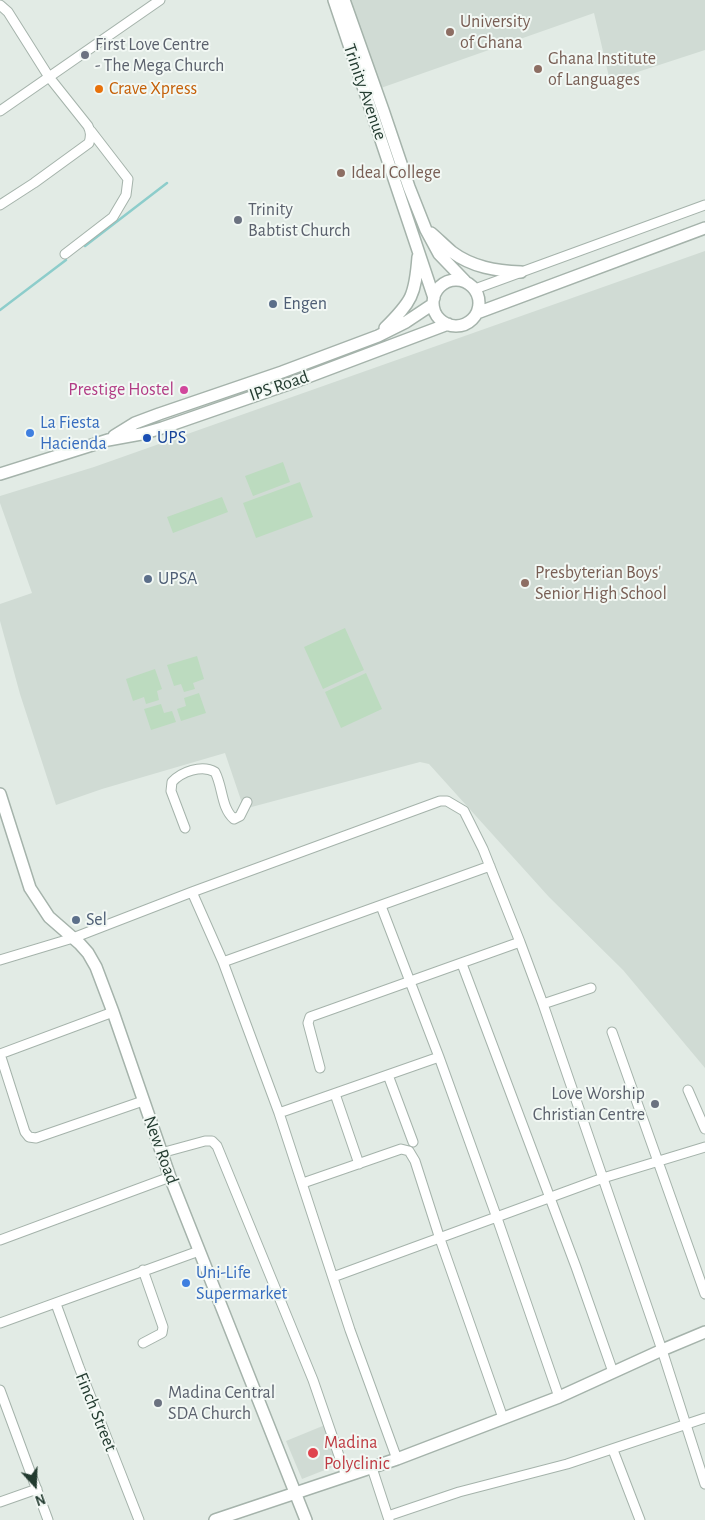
<!DOCTYPE html>
<html>
<head>
<meta charset="utf-8">
<style>
  body { margin:0 }
  #map { position:relative; width:705px; height:1520px; overflow:hidden; background:#e2ebe5; font-family:"Alegreya Sans",sans-serif }
  canvas { display:block }
  .north { position:absolute; left:10px; top:1460px; width:50px; height:50px; -webkit-text-stroke:4px #f2f8f4; paint-order:stroke; rotate:160deg; font-size:14px; font-weight:700; line-height:20px; text-align:center; color:#233b30 }
  .north::after { content:''; display:block; margin:auto; width:18px; height:22px; background:#233b30; clip-path:polygon(50% 0,100% 100%,50% 72%,0 100%) }
</style>
</head>
<body>
<div id="map">
<canvas width="705" height="1520"></canvas>
<div class="north">N</div>
</div>
<script>
const ctx = document.querySelector('canvas').getContext('2d');
ctx.lineJoin = 'round';
function fillPath(path, color) {
  ctx.fillStyle = color;
  ctx.fill(path, 'evenodd');
}
function strokePath(path, color, width, dash) {
  ctx.strokeStyle = color;
  ctx.lineWidth = width;
  ctx.lineCap = dash ? 'butt' : 'round';
  ctx.setLineDash(dash || []);
  ctx.stroke(path);
}
function write(font, color, halo, rows, align = 'center') {
  ctx.font = font + ' "Alegreya Sans",sans-serif';
  ctx.lineWidth = 4;
  ctx.setLineDash([]);
  ctx.textBaseline = 'middle';
  ctx.strokeStyle = halo;
  ctx.fillStyle = color;
  for (const [text, x, y, turn = 0] of rows) {
    ctx.save();
    ctx.translate(x, y);
    ctx.rotate((+turn || 0) * Math.PI / 180);
    ctx.textAlign = isNaN(turn) ? turn : align;
    if (halo) ctx.strokeText(text, 0, 0);
    ctx.fillText(text, 0, 0);
    ctx.restore();
  }
}
const built = new Path2D(`
  M348 0H705V50L610 81 594 13 378 89Z
  M705 251V1068L623 970 549 897 429 764 420 762 244 809 225 753 102 789 56 805 20 694 0 621V604L32 593 0 503V496L94 467Z
  M325 1425 340 1464 302 1479 286 1441Z`);
const green = new Path2D(`
  M283 462 290 482 253 496 245 476Z
  M300 482 313 517 256 538 243 503Z
  M222 497 228 512 173 533 167 517Z
  M345 628 364 670 323 689 304 647Z
  M197 656 204 679 193 683 195 689 184 692 181 684 174 686 167 665Z
  M155 669 162 689 157 691 159 700 146 704 144 697 133 701 126 679Z
  M366 673 382 709 341 728 325 692Z
  M199 693 206 713 181 721 177 709 186 706 184 698Z
  M161 704 164 713 172 711 176 722 151 730 144 709Z`);
const stream = new Path2D(`
  M85 246 167 183
  M0 310 66 260`);
const minor = new Path2D(`
  M0 5 8 12 49 77 88 126C91 132 91 136 89 143L34 183 0 205
  M0 111 160 0
  M65 254 113 217 126 195 128 179 91 131
  M475 289 705 205
  M185 828 171 791 172 782C181 772 202 764 215 772 223 787 221 808 234 819L240 816 247 802
  M192 892 223 962 279 1113 350 1330 397 1459
  M381 906 439 1057 497 1218 559 1397
  M0 960 73 938 192 892 440 801H447L464 811 483 849 520 942 543 1004 662 1350 705 1484
  M223 962 490 866
  M462 964 576 1267 613 1372
  M543 1004 591 988
  M612 1032 705 1294
  M0 1054 25 1132 29 1137 36 1138 143 1101
  M0 1054 113 1012
  M320 1068 308 1023 310 1017 520 942
  M388 1075 413 1142
  M688 1090 705 1129
  M335 1094 359 1164
  M279 1113 439 1057
  M161 1153 205 1141H212L217 1146 313 1380 346 1476
  M303 1183 401 1149 409 1151 415 1161 440 1239 503 1418
  M0 1240 170 1177
  M143 1270 163 1327 162 1333 143 1343
  M333 1277 603 1178 705 1147
  M56 1304 79 1367 139 1520
  M0 1323 199 1251
  M0 1390 48 1520
  M613 1450 640 1520
  M372 1468 389 1520
  M0 1502 37 1489
  M388 1516 459 1492 567 1464 705 1418`);
const tertiary = new Path2D(`
  M334 0 434 298
  M344 0 383 110 409 187 426 230 439 254 465 281
  M431 233C438 239 445 246 452 252 472 267 496 271 521 272
  M433 303a23 23 0 1 1 46 0a23 23 0 1 1-46 0Z
  M477 313 705 228
  M385 328C412 301 415 296 418 257
  M114 436 135 423 159 414 282 372 378 336 406 322 433 304
  M0 474 108 440 141 434 162 428 289 384 448 324
  M0 794 30 888 49 917 80 944 88 953 96 967 113 1012 170 1177 306 1520
  M215 1520 397 1459 559 1397 662 1350 705 1332`);
const markers = [
  [450,32,5,"#8d6e63"],
  [85,55,5,"#6b7280"],
  [538,69,5,"#8d6e63"],
  [99,89,5,"#e8710a"],
  [341,173,5,"#8d6e63"],
  [238,220,5,"#6b7280"],
  [273,304,5,"#5c6f8a"],
  [184,390,5,"#d1479c"],
  [30,433,5,"#3f7fe0"],
  [147,438,5,"#1a4fb4"],
  [148,579,5,"#5c6f8a"],
  [525,583,5,"#8d6e63"],
  [76,920,5,"#5c6f8a"],
  [655,1104,5,"#6b7280"],
  [186,1283,5,"#3f7fe0"],
  [158,1403,5,"#6b7280"],
  [313,1453,6,"#e0444e"]
];
const educationNames = [
  ["University",460,22],
  ["of Ghana",460,43],
  ["Ghana Institute",548,59],
  ["of Languages",548,80],
  ["Ideal College",351,173],
  ["Presbyterian Boys'",535,573],
  ["Senior High School",535,594]
];
const worshipNames = [
  ["First Love Centre",95,45],
  ["- The Mega Church",95,66],
  ["Trinity",248,210],
  ["Babtist Church",248,231],
  ["Love Worship",645,1094,"right"],
  ["Christian Centre",645,1115,"right"],
  ["Madina Central",168,1393],
  ["SDA Church",168,1414]
];
const foodNames = [
  ["Crave Xpress",109,89]
];
const streetNames = [
  ["Trinity Avenue",365,92,71],
  ["IPS Road",279,386,-19],
  ["New Road",161,1150,70],
  ["Finch Street",96,1412,68]
];
const serviceNames = [
  ["Engen",283,304],
  ["UPSA",158,579],
  ["Sel",86,920]
];
const hotelNames = [
  ["Prestige Hostel",174,390]
];
const shopNames = [
  ["La Fiesta",40,423],
  ["Hacienda",40,444],
  ["Uni-Life",196,1273],
  ["Supermarket",196,1294]
];
const transitNames = [
  ["UPS",157,438]
];
const healthNames = [
  ["Madina",324,1443],
  ["Polyclinic",324,1464]
];
fillPath(built, '#d0dbd4');
fillPath(green, '#bcdbbf');
strokePath(stream, '#8dcdcb', 2.5);
strokePath(minor, '#a5b3ab', 11);
strokePath(tertiary, '#a5b3ab', 14);
strokePath(minor, '#fff', 9);
strokePath(tertiary, '#fff', 11);
for (const [x, y, r, color] of markers) {
  const dot = new Path2D();
  dot.arc(x, y, r, 0, 2 * Math.PI);
  ctx.fillStyle = color;
  ctx.fill(dot);
  strokePath(dot, '#f2f8f4', 2);
}
write('18px', '#785e54', '#f2f8f4', educationNames, 'left');
write('18px', '#5b616d', '#f2f8f4', worshipNames, 'left');
write('18px', '#c56008', '#f2f8f4', foodNames, 'left');
write('18px', '#233b30', '#f2f8f4', streetNames);
write('18px', '#4e5e75', '#f2f8f4', serviceNames, 'left');
write('18px', '#b23c85', '#f2f8f4', hotelNames, 'right');
write('18px', '#366cbe', '#f2f8f4', shopNames, 'left');
write('18px', '#164399', '#f2f8f4', transitNames, 'left');
write('18px', '#be3a42', '#f2f8f4', healthNames, 'left');
</script>
</body>
</html>
